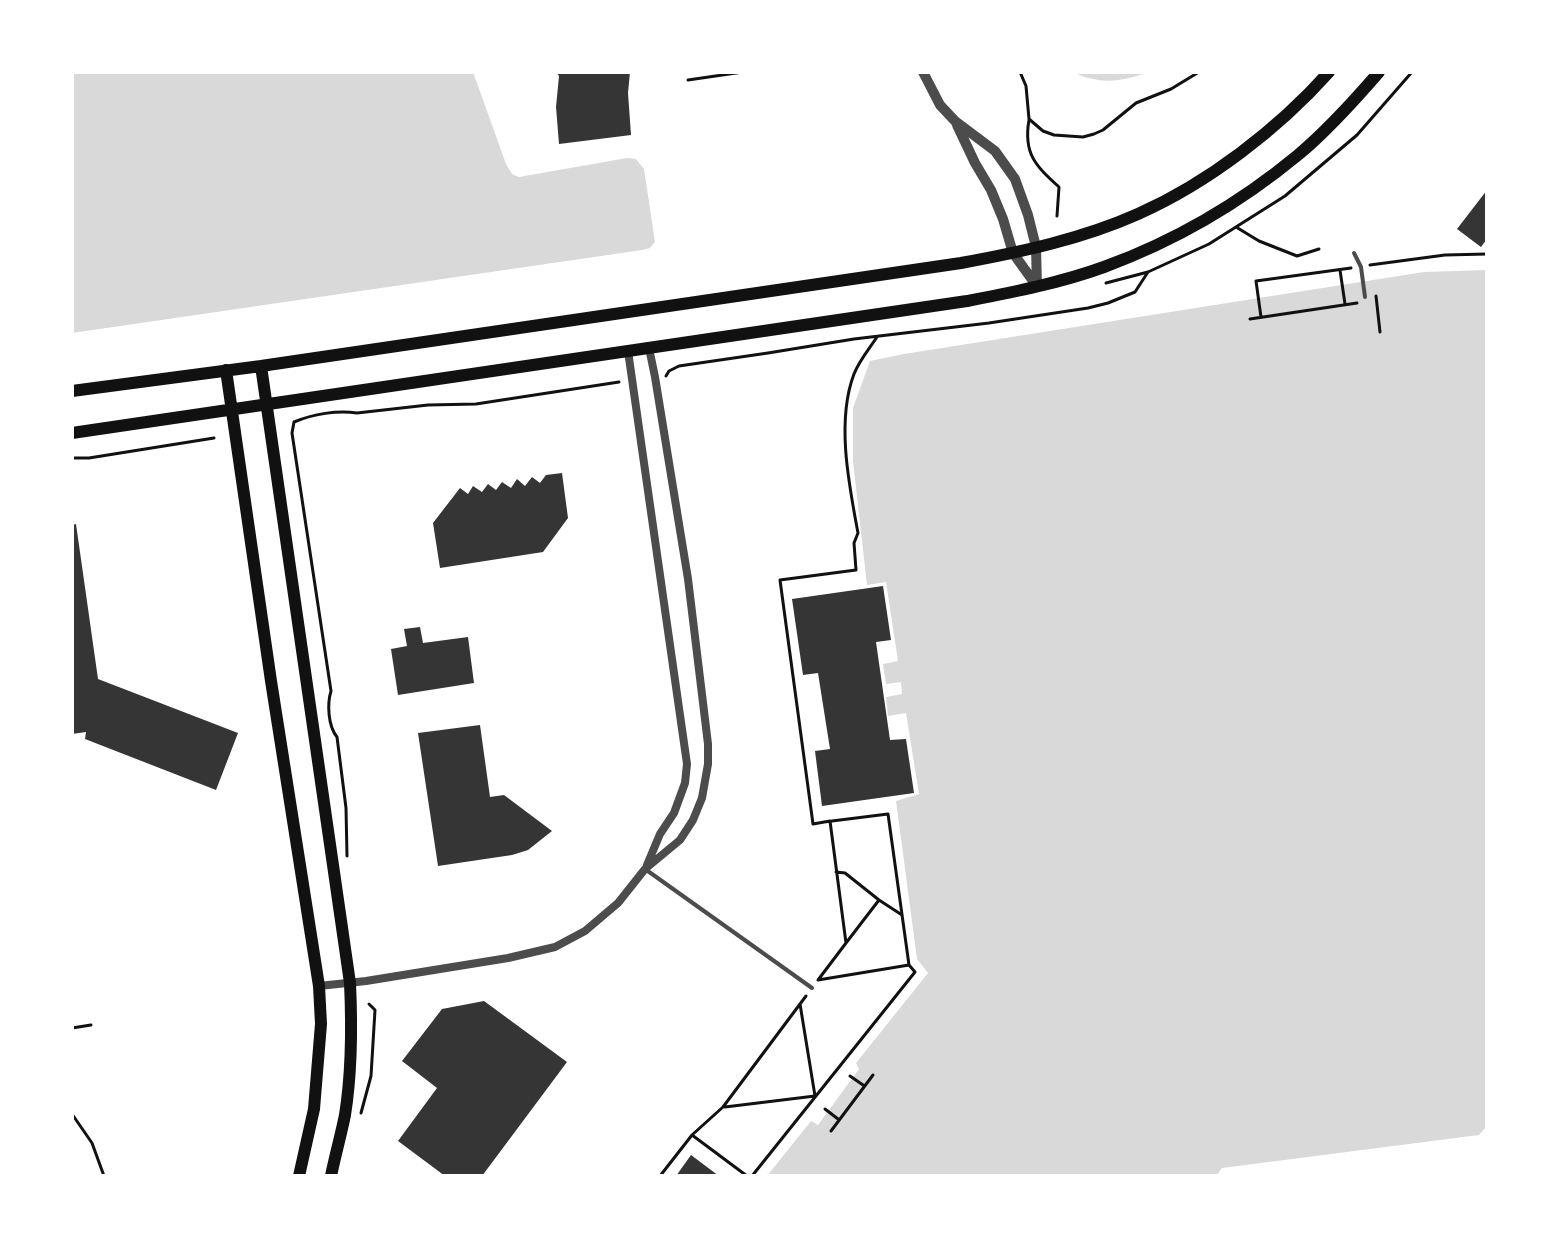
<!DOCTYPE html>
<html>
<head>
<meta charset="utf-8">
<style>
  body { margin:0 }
  #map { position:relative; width:1559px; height:1248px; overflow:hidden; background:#fff; font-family:"Asap Condensed",sans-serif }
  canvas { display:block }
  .frame { position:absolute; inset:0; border:74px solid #fff; pointer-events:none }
</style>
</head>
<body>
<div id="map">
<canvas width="1559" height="1248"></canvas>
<div class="frame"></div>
</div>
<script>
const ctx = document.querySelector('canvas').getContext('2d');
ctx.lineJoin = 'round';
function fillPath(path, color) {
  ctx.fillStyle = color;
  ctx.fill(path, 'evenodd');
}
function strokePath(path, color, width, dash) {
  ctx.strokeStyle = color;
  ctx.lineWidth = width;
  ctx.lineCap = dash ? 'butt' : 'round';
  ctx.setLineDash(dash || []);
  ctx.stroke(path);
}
const water = new Path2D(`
  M72 72H473L506 164 512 174 519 177 627 158 636 159 644 169 655 242 650 248 642 250 72 333Z
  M1072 72H1150C1119 82 1102 85 1072 72Z
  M1487 270V1129H1484L1479 1135 1222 1168 1216 1176H767L811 1121 818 1125 859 1069 856 1063 928 973 917 959 896 801 919 794 906 713 888 716 886 697 902 694 901 682 886 684 883 664 898 661 886 582 867 585 853 461V408L870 361 904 354 1424 272Z`);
const building = new Path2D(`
  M556 72H630L628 93 631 135 559 144 556 107 559 76Z
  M1487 190V239L1481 247 1457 229Z
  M562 473 568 518 543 552 440 568 433 523 460 488 468 494 473 486 482 492 488 484 496 490 502 482 511 488 517 479 525 486 532 477 540 483 546 475Z
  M76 524 98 679 238 733 216 790 85 739 86 732 72 734V525Z
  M883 586 891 640 876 642 890 740 906 739 914 793 822 806 815 751 830 749 818 673 803 675 792 599Z
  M420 627 423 643 468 637 474 683 398 695 391 649 407 646 404 629Z
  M480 725 490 797 504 795 552 831 528 850 512 855 438 866 418 733Z
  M484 1001 567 1062 482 1176H445L398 1141 437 1088 402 1061 442 1009Z
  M691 1155 719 1176H676Z`);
const path = new Path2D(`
  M1020 72 1026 86 1029 119 1043 131 1054 135 1083 137 1094 134 1103 130 1136 103 1171 89 1199 72
  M688 80 743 72
  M1029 120C1023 154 1036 166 1059 187L1057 216
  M1236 227 1259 241 1297 256 1319 249
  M1370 265 1445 255 1487 254
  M1340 270 1345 304
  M1106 283 1148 272 1209 244 1285 196 1357 135 1412 72
  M1376 296 1380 332
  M1261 317 1256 281 1351 268
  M1250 319 1357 303
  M666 376 669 371 679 366 768 353 854 339 989 323 1088 308 1108 303 1135 292 1148 272
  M72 458H89L214 438
  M347 856 346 808 337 737C328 726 327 704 331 691L292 433 294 422C313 414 337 410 357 413L428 405 476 404 619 382
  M836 872 845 873 879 900 902 915
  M846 943 879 900
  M818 980 846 943 830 821 813 824 780 580 856 570 854 543 858 533C849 485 836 421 854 374 859 361 869 349 877 337
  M818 980 909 965
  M72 1028 91 1025
  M850 1076 863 1085
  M725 1107 815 1096 800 1004
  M825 1109 838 1119
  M361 1113 371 1076 375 1010 369 1004
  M72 1114 92 1143 104 1176
  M831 1131 873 1075
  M692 1135 747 1176
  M660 1176 692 1135 723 1107 806 996
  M752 1176 915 972 909 965 888 814 832 821`);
const service = new Path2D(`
  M1354 253 1361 267 1365 297
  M645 869 812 988`);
const minor = new Path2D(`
  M628 351 687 764 685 783 674 813 660 834 647 865
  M319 986 366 981 508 958 555 947 585 931 618 903 645 869 680 840 693 820 702 798 708 764V744L688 579 655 377 649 348`);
const tertiary = new Path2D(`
  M923 72 940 105 955 121 995 151 1015 179 1028 215 1036 247 1037 287
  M957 125 975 163 991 190 1003 219 1013 253 1036 285`);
const secondary = new Path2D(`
  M261 366 350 983C352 1026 352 1071 345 1115 341 1135 335 1156 331 1176
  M226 370 271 681 319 986 321 1024 314 1109 299 1176
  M72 391 261 366 961 263C1021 252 1082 239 1138 214 1208 183 1278 129 1329 72
  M72 433 967 301C1013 292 1060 283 1104 267 1175 241 1240 203 1298 155 1328 130 1354 101 1379 72`);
fillPath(water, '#d9d9d9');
fillPath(building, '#353535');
strokePath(path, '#111', 3);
strokePath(service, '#4c4c4c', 4);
strokePath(minor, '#4c4c4c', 8);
strokePath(tertiary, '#4c4c4c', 10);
strokePath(secondary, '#111', 12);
</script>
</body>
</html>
